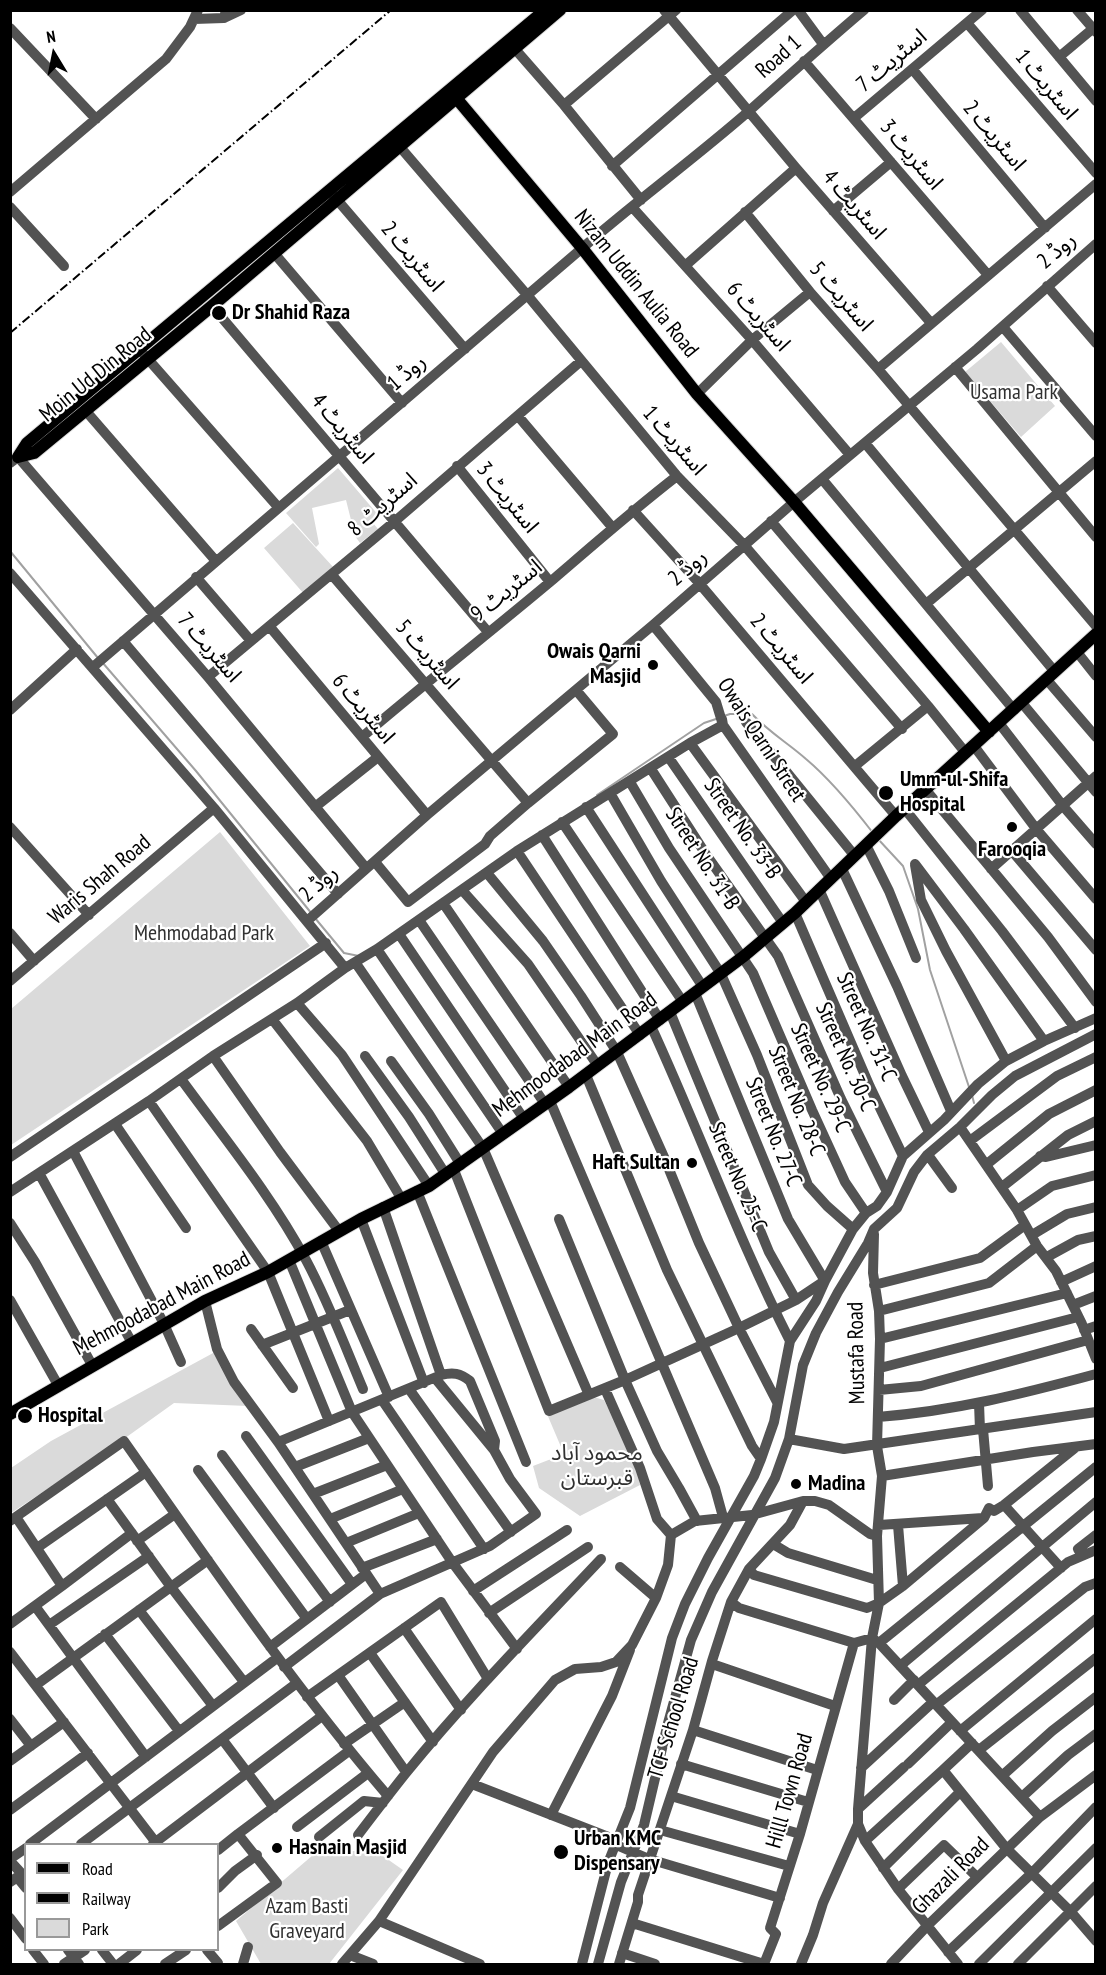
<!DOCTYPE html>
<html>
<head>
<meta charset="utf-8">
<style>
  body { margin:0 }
  #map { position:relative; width:1106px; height:1975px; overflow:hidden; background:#fff; font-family:"PT Sans Narrow",sans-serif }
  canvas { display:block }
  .frame { position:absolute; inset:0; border:12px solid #000; pointer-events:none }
  .legend { position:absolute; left:24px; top:1843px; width:195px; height:108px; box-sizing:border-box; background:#fff; border:2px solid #999; margin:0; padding:8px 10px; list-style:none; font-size:18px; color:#000 }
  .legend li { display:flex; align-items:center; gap:12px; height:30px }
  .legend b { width:30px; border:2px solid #999 }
  .north { position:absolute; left:24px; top:24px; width:60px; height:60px; -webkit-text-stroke:4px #fff; paint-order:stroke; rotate:350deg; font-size:16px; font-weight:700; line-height:24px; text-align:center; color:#000 }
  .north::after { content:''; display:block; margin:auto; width:21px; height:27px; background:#000; clip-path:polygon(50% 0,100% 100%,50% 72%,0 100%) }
</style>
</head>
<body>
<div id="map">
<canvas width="1106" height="1975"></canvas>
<div class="frame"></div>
<ul class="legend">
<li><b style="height:8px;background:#000"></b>Road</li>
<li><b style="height:8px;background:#000"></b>Railway</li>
<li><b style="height:16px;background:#dadada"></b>Park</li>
</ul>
<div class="north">N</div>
</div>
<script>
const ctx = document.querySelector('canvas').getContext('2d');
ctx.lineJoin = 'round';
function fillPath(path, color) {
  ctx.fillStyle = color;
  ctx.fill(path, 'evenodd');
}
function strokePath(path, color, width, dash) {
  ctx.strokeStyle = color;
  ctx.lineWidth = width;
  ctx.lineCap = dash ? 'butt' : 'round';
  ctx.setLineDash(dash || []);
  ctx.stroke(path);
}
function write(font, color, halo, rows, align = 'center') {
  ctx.font = font + ' "PT Sans Narrow","Noto Sans Arabic",sans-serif';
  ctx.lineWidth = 4.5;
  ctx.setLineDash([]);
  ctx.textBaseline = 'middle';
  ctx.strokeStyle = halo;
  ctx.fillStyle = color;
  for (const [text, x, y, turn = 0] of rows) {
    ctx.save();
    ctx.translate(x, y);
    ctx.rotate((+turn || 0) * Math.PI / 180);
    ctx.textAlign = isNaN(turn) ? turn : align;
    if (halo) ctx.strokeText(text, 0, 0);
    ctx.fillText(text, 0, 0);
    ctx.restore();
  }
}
const green = new Path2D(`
  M1001 342 1055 406 1021 437 965 372Z
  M338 468 380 517 373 523 378 529 360 543 355 536 346 500 312 508 319 544 316 547 286 513Z
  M293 523 334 568 304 594 264 548Z
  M220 832 310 946 11 1145V1009Z
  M215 1352 248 1406 174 1403 128 1436 11 1513V1468L51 1441Z
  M590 1396 604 1400 636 1462 640 1485 580 1516 539 1488 533 1466 564 1454 547 1414Z
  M373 1849 403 1870 329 1964H261L236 1921 313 1855Z`);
const stream = new Path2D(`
  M10 551 98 658
  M102 662 196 771 312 914
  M724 716 730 714H752C770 733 788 743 806 759 831 780 853 807 873 833
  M597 795 704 723 719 718
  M878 839 903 866 918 909 930 970 969 1087
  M315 918 344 953 359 956
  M972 1095 974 1103`);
const minor = new Path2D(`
  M664 10 796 168 931 323
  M798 10 823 44
  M1020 10 1096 101
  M1077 10 1096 32
  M224 18 241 10
  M194 19 224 18 226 10
  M967 23 1096 173
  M10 28 96 119
  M515 49 564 105 641 200
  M1059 57 1096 26
  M804 61 988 275
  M913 70 1045 228
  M564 105 676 10
  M854 118 982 10
  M400 147 528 296 677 476 744 545 902 729
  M612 166 793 10
  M10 192 166 59 190 27 198 10
  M333 195 465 349
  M10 207 64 266
  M633 208 752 340 850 455
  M833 211 891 162
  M745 212 810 292 878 369 1096 626
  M274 253 402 403
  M686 265 796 168
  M1047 286 1096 343
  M212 306 488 632
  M1003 327 1096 436
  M140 350 278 507
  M955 367 1096 537
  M878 369 1096 184
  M697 394 752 340 810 292
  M85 410 215 560
  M518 416 612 527
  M865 443 1055 672
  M10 463 18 457 208 677 366 868
  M457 466 550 582
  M822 479 1014 710
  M633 510 699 583 896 816
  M771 521 928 706 965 752
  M10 573 214 808 345 968
  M332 575 528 803 490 836 485 844 408 902 375 862
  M196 577 251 641
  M926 604 1096 461
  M653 625 716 702 723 725 831 879
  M270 627 427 815
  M123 641 338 894
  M1077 652 1096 676
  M93 667C255 527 418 389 580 250 635 202 694 159 749 111 787 77 825 43 864 10
  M208 677 394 522 581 361
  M1047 680 1096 737
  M1022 703 1096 792
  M10 710 77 649
  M746 722 854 855
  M999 723 1063 806 1096 844
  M362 737C424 684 488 634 550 582 592 546 633 510 677 476
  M690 743 806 902
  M974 746 1037 830 1096 899
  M669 758 783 923
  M855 766 928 706
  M651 769 707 856 778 956 841 1099 887 1192
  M630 782 669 848 753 973 812 1110 845 1182 866 1213
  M925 789 1048 937 1096 1002
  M610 793 661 881 721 974 757 1055 808 1185 827 1206 853 1229
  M528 803 613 734 576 690
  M315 807 378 757
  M586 807 703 987
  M904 808 1002 931 1075 1028
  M562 822 683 1002
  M10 827 89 915
  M542 835 660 1020
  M866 845 889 891 916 958
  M517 851 640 1035
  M1012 851 1096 950
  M915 864 964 929 1044 1041
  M915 865 921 900 946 951 1006 1061
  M842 869 897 986 951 1111
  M991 869 1096 776
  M487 873 543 941 581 996 617 1052 664 1157 699 1243 739 1328 777 1402
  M819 889 902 1076 929 1132
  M462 890 528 964 598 1066
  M443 903 569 1087
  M795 913 870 1087 903 1156
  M419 920 545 1104
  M307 921 427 815 653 625 794 502 977 349 1096 244
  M10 933 34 961
  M399 934 524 1119
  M377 949 503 1134
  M355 962 483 1148 589 1395
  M10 981 214 808
  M695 993 788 1219 825 1281
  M297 1003 342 1055 429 1186
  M670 1012 769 1252 796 1300
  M272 1019 367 1141 401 1198
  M651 1026C699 1130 738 1239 790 1341
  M213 1056 280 1152 339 1231
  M365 1056 409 1117 446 1175
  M391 1061 429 1114 461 1165
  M586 1075 667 1270 752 1446 761 1459
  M181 1079C224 1138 271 1195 306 1260 328 1301 345 1346 363 1389
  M149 1101 268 1272 329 1421
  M550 1101 715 1488 723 1517
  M115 1124 186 1228
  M960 1127 1017 1210 1037 1246 1056 1271 1082 1324 1096 1359
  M971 1140 1057 1076 1096 1057
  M73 1151 164 1324 181 1362
  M928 1155 952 1188
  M1040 1156 1046 1157 1096 1145
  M10 1157 326 943
  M987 1164 1049 1114 1096 1090
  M454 1170 549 1411 625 1380 739 1328 796 1300 823 1282
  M39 1173 132 1343
  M1002 1187 1068 1135 1096 1121
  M417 1191 526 1462
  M10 1192 149 1101 213 1056 297 1003 345 968 377 949 517 851 690 743 723 725 722 719
  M383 1207 441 1375
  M1017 1210 1052 1186 1096 1175
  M361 1219 424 1383
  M559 1219 625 1380 657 1451 679 1488 697 1521
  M10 1223 35 1262 92 1365
  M874 1234 873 1273 879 1311 880 1339 877 1446 882 1476
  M1032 1235 1067 1214 1096 1207
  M321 1241 389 1397
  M1047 1257 1078 1240 1096 1236
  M289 1260 352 1412 452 1562 517 1649
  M1061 1282 1096 1266
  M874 1285 980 1258 1025 1225
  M10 1300 58 1385
  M205 1301 217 1349 234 1382 278 1442 380 1594
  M1073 1305 1096 1296
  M879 1311 989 1283 1037 1246
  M251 1329 293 1388
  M1084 1330 1096 1326
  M880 1339 1067 1293
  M262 1345 350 1310
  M880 1368 1078 1317
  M409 1389 511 1532
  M605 1389 640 1468 657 1519 671 1535
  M879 1390 921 1386 1088 1340
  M382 1400 484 1549
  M979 1403 980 1430
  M878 1417C954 1411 1022 1394 1096 1374
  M983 1429 988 1486
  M246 1436 352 1584
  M789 1439 844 1449 1096 1412
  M278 1442 441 1375C453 1372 460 1373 470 1381L495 1441 494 1450
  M222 1455 330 1602
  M295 1467 369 1438
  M198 1470 307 1619
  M313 1494 387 1465
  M107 1499 171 1587 244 1682
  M1004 1505 1061 1568
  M330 1519 403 1489
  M10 1521 124 1441C209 1562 292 1684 388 1796
  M879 1525 983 1518
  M898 1525 903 1586
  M137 1541 175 1514
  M346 1543 419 1513
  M773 1544 788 1553 877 1580
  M37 1548 146 1472
  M1082 1556 1078 1549 1096 1535
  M620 1567 656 1598
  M362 1568 437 1539
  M749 1569 754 1575 867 1608 879 1603 903 1586 984 1518 989 1508 994 1511 1004 1505 1076 1447
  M62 1586 132 1533
  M473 1591 567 1530
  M731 1602 739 1608 854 1643
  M35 1606 146 1757
  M139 1610 213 1706
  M489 1613 588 1547
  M10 1624 62 1586 16 1517
  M49 1625 149 1556
  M404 1628 461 1710
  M105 1634 179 1731
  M879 1643 1096 1467
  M270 1647 366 1574
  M10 1652 157 1844
  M370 1653 433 1742
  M712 1664 835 1706
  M900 1666 1096 1502
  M284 1667 380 1594 490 1546 536 1514 510 1479 494 1450 435 1378
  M338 1675 406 1772
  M919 1684 1068 1562 1096 1550
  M36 1685 208 1560
  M307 1697 441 1602 488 1679
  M894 1700 914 1680
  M936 1705 1085 1587 1096 1583
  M10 1719 31 1746
  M693 1730 817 1770
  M960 1731 1096 1619
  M222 1739 274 1808
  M344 1744 405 1702
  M979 1750 1096 1658
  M10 1761 64 1722
  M681 1764 808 1802
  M908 1764 952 1722
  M861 1768 933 1702
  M943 1770 972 1743
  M1003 1775 1052 1731 1096 1697
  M472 1784 616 1840
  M671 1796 800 1834
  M1023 1796 1068 1755 1096 1734
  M858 1809 904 1767
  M10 1810 88 1753
  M551 1815 612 1696 630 1650
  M297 1827 368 1773
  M660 1830 789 1866
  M358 1835C374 1814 390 1793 406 1773 467 1698 535 1629 601 1559
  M319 1837 364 1801 383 1803
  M865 1841 943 1770 1006 1848 1071 1912 1096 1941
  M30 1844 277 1658
  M81 1844 297 1683
  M153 1844 322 1716
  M614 1844 649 1859 780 1898
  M218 1850 238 1834
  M10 1859 26 1848
  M10 1861 22 1874 10 1882
  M883 1868 960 1792
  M17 1877 26 1888
  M218 1888 235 1871 257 1855
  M898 1889 944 1845 977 1877
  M10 1918 26 1939
  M379 1921 480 1964
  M632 1923 764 1964 776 1934 770 1928 800 1834 854 1643 872 1638 879 1643 1040 1817
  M218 1926 277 1883 238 1834 349 1751
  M33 1950 44 1964
  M68 1950 79 1964
  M102 1950 113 1964
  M207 1950 218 1963 216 1964
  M948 1952 1032 1873 1096 1807
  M622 1953 655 1964
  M350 1955 373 1964
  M64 1964 85 1950
  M119 1964 137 1950
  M165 1964 186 1950
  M243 1964 248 1947
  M342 1964 379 1921 493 1752 555 1680 575 1669 601 1667 616 1662 632 1645 656 1598 668 1565 671 1535 695 1521 752 1515 803 1501H815L829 1505 870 1534 877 1536
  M582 1964 608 1863 630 1808 672 1638 685 1604 708 1558 754 1476 761 1459 774 1422 790 1341 816 1301 825 1281 853 1229 866 1213 877 1206 887 1192 903 1156 944 1120 978 1084 1006 1061 1044 1041 1096 1018
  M598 1964 621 1882 644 1825 668 1723 691 1640 712 1592 775 1478 789 1439 803 1365 816 1333 838 1292 868 1243 874 1229 897 1208 914 1172 927 1155 960 1127 992 1095 1015 1076 1096 1034
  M619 1964 638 1902V1895L693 1730 712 1661 731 1602 749 1569 790 1525 803 1501
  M801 1964 813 1935 823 1903 858 1824
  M891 1964 927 1926 1040 1817 1096 1775
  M958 1964 898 1889 865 1841 858 1824V1809L872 1638 879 1603 877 1536 882 1476 1033 1452 1096 1444
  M979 1964 1096 1848
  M1018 1964 1096 1886`);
const major = new Path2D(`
  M448 92 457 99 582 248 697 394 794 502 989 732
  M18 457 34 453 212 306 560 10
  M18 457 27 443 545 10
  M10 1414 205 1301 268 1272 361 1219 429 1186 569 1087 744 956 795 913 896 816 1096 634`);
const rail = new Path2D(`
  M10 333 391 10`);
const markers = [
  [219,313,8,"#000"],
  [653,665,6,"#000"],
  [886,793,8,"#000"],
  [1012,827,6,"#000"],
  [692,1163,6,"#000"],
  [25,1416,8,"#000"],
  [796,1484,6,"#000"],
  [277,1848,6,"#000"],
  [561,1852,8,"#000"]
];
const streetNames = [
  ["Road 1",779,57,-42],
  ["اسٹریٹ 7",892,61,-40],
  ["اسٹریٹ 1",1046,85,50],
  ["اسٹریٹ 2",994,136,50],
  ["اسٹریٹ 3",911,155,50],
  ["اسٹریٹ 4",854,205,49],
  ["روڈ 2",1057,251,-41],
  ["اسٹریٹ 2",412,257,50],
  ["Nizam Uddin Aulia Road",636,284,51],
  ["اسٹریٹ 5",841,297,49],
  ["اسٹریٹ 6",758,317,49],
  ["روڈ 1",407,373,-41],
  ["Moin Ud Din Road",96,375,-39],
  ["اسٹریٹ 4",342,429,50],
  ["اسٹریٹ 1",674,441,49],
  ["اسٹریٹ 3",507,498,51],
  ["اسٹریٹ 8",383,505,-41],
  ["روڈ 2",688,568,-41],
  ["اسٹریٹ 9",507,591,-39],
  ["اسٹریٹ 7",209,648,49],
  ["اسٹریٹ 2",781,649,50],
  ["اسٹریٹ 5",427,655,49],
  ["اسٹریٹ 6",363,709,50],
  ["Owais Qarni Street",761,740,57],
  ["Street No. 33-B",742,829,55],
  ["Street No. 31-B",702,859,57],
  ["Waris Shah Road",100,880,-40],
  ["روڈ 2",319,884,-42],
  ["Street No. 31-C",866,1027,66],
  ["Mehmoodabad Main Road",575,1055,-36],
  ["Street No. 30-C",845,1057,66],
  ["Street No. 29-C",820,1078,66],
  ["Street No. 28-C",796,1101,68],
  ["Street No. 27-C",773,1132,68],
  ["Street No. 25-C",737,1177,67],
  ["Mehmoodabad Main Road",162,1304,-28],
  ["Mustafa Road",857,1353,-91],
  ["TCF School Road",674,1718,-73],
  ["Hilll Town Road",790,1791,-74],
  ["Ghazali Road",951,1876,-45]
];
const poiNames = [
  ["Dr Shahid Raza",232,313],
  ["Owais Qarni",641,652,"right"],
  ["Masjid",641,677,"right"],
  ["Umm-ul-Shifa",900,780],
  ["Hospital",900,805],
  ["Farooqia",1012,850,"center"],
  ["Haft Sultan",680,1163,"right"],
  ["Hospital",38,1416],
  ["Madina",808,1484],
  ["Urban KMC",574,1839],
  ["Dispensary",574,1864],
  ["Hasnain Masjid",289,1848]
];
const parkNames = [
  ["Usama Park",1014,393],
  ["Mehmodabad Park",204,934],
  ["محمود آباد",597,1454],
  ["قبرستان",597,1479],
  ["Azam Basti",307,1907],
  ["Graveyard",307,1932]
];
fillPath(green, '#dadada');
strokePath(stream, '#a1a1a1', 2);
strokePath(major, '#dbdbdb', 14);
strokePath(minor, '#535353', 10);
strokePath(major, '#000', 12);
strokePath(rail, '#000', 2, [9, 3, 1.5, 3]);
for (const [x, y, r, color] of markers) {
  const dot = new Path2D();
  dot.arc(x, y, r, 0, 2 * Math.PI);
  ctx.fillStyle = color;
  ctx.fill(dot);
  strokePath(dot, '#fff', 2);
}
write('22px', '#000', '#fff', streetNames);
write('bold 22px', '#000', '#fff', poiNames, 'left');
write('22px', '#313131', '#fff', parkNames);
</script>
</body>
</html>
